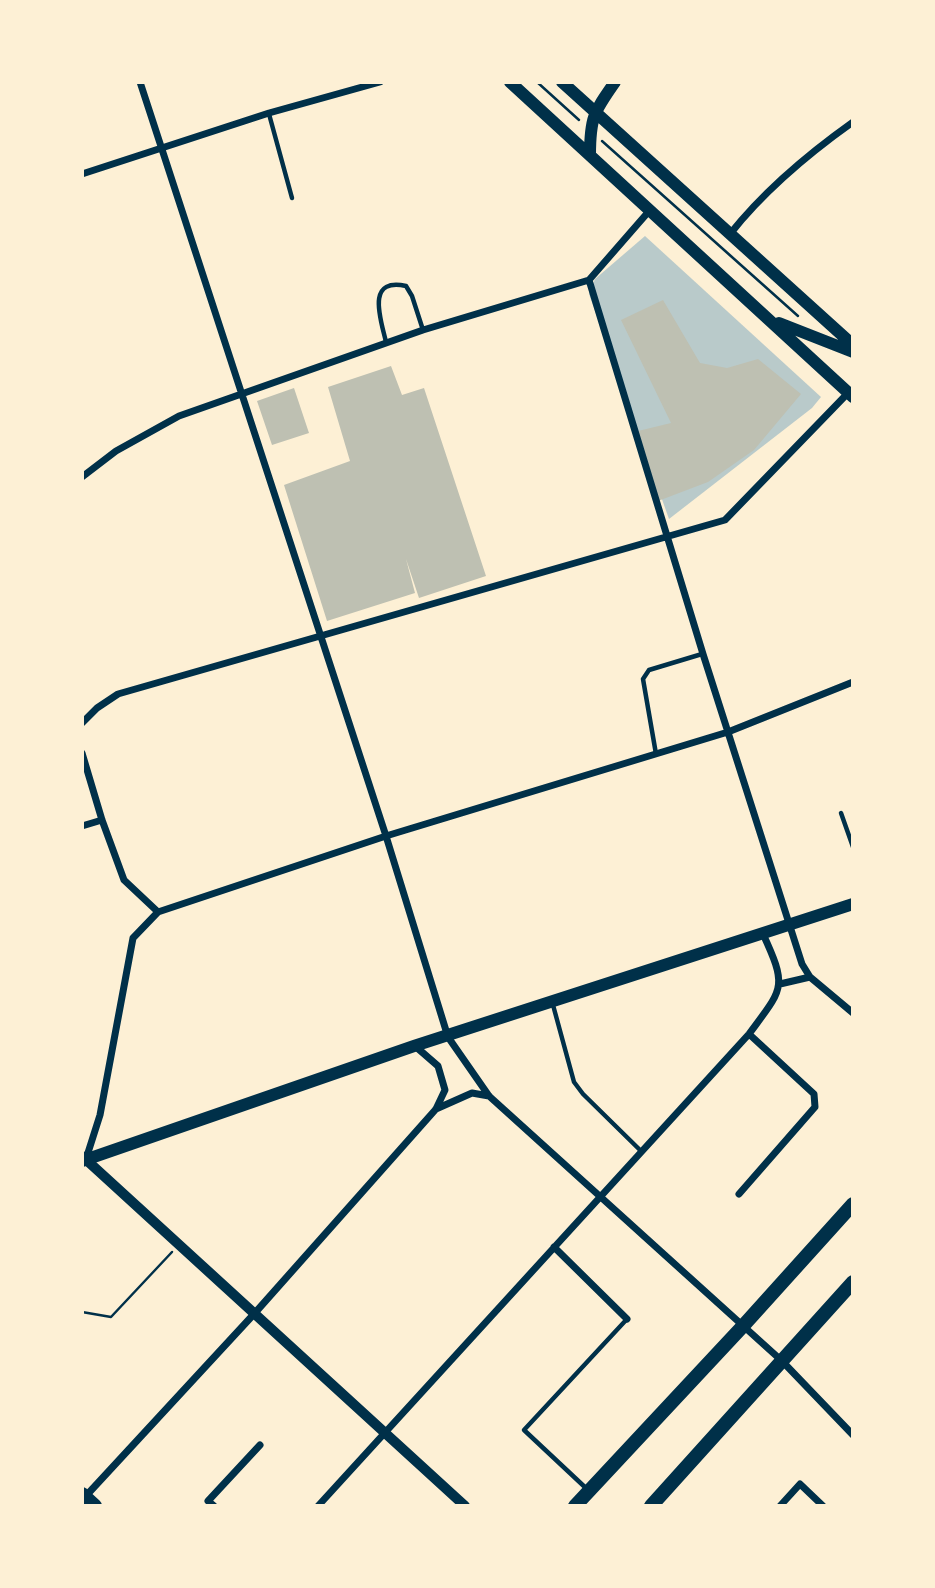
<!DOCTYPE html>
<html>
<head>
<meta charset="utf-8">
<style>
  body { margin:0 }
  #map { position:relative; width:935px; height:1588px; overflow:hidden; background:#fdf0d5; font-family:"Public Sans",sans-serif }
  canvas { display:block }
  .frame { position:absolute; inset:0; border:84px solid #fdf0d5; pointer-events:none }
</style>
</head>
<body>
<div id="map">
<canvas width="935" height="1588"></canvas>
<div class="frame"></div>
</div>
<script>
const ctx = document.querySelector('canvas').getContext('2d');
ctx.lineJoin = 'round';
function fillPath(path, color) {
  ctx.fillStyle = color;
  ctx.fill(path, 'evenodd');
}
function strokePath(path, color, width, dash) {
  ctx.strokeStyle = color;
  ctx.lineWidth = width;
  ctx.lineCap = dash ? 'butt' : 'round';
  ctx.setLineDash(dash || []);
  ctx.stroke(path);
}
const green = new Path2D(`
  M645 236 821 397 812 408 669 519 589 294 595 279Z`);
const building = new Path2D(`
  M663 300 700 363 727 368 758 359 801 394 754 450 708 482 658 501 638 431 671 423 621 320Z
  M391 366 402 395 424 388 486 576 419 598 406 559 415 593 327 621 284 485 350 461 328 387Z
  M294 388 309 433 272 445 257 401Z`);
const path = new Path2D(`
  M537 82 579 120
  M602 141 798 316
  M82 1312 111 1317 172 1252`);
const service = new Path2D(`
  M269 114 292 198
  M386 342C381 320 365 277 406 286L412 296 423 330
  M656 754 643 679 649 670 702 654
  M841 813 853 847
  M553 1005 574 1082 583 1094 641 1151
  M588 1490 524 1430 627 1319`);
const minor = new Path2D(`
  M140 82 386 836 448 1037 489 1096 782 1361 853 1435
  M82 174 269 113 380 82
  M730 234C764 191 808 154 853 122
  M589 280 703 654 802 964 810 977 853 1013
  M82 477 116 451 179 416 423 330 589 280 650 210
  M82 723 97 708 118 694 725 520 848 393
  M82 753 102 820 124 880 158 912
  M82 826 102 820
  M780 984 810 977
  M436 1109 472 1093 489 1096
  M86 1159 100 1115 133 938 158 912 386 836 728 732 853 682
  M739 1194 815 1107 814 1094 749 1034
  M554 1247 627 1319
  M84 1498 254 1314 436 1109 445 1090 438 1066 415 1046
  M214 1506 208 1501 260 1445
  M318 1506 749 1034C783 988 788 988 763 934
  M780 1506 800 1484 823 1506`);
const tertiary = new Path2D(`
  M82 1156 465 1506`);
const secondary = new Path2D(`
  M510 82 853 397
  M562 82 853 345
  M590 155C590 117 594 112 615 82
  M779 323 853 352
  M82 1161 414 1046 853 904`);
const primary = new Path2D(`
  M82 1494 95 1506
  M575 1506 743 1326 853 1204
  M651 1506 853 1282`);
fillPath(green, '#b9caca');
fillPath(building, '#bec0b2');
strokePath(path, '#003049', 2.5);
strokePath(service, '#003049', 4.5);
strokePath(minor, '#003049', 7);
strokePath(tertiary, '#003049', 10);
strokePath(secondary, '#003049', 12);
strokePath(primary, '#003049', 14);
</script>
</body>
</html>
